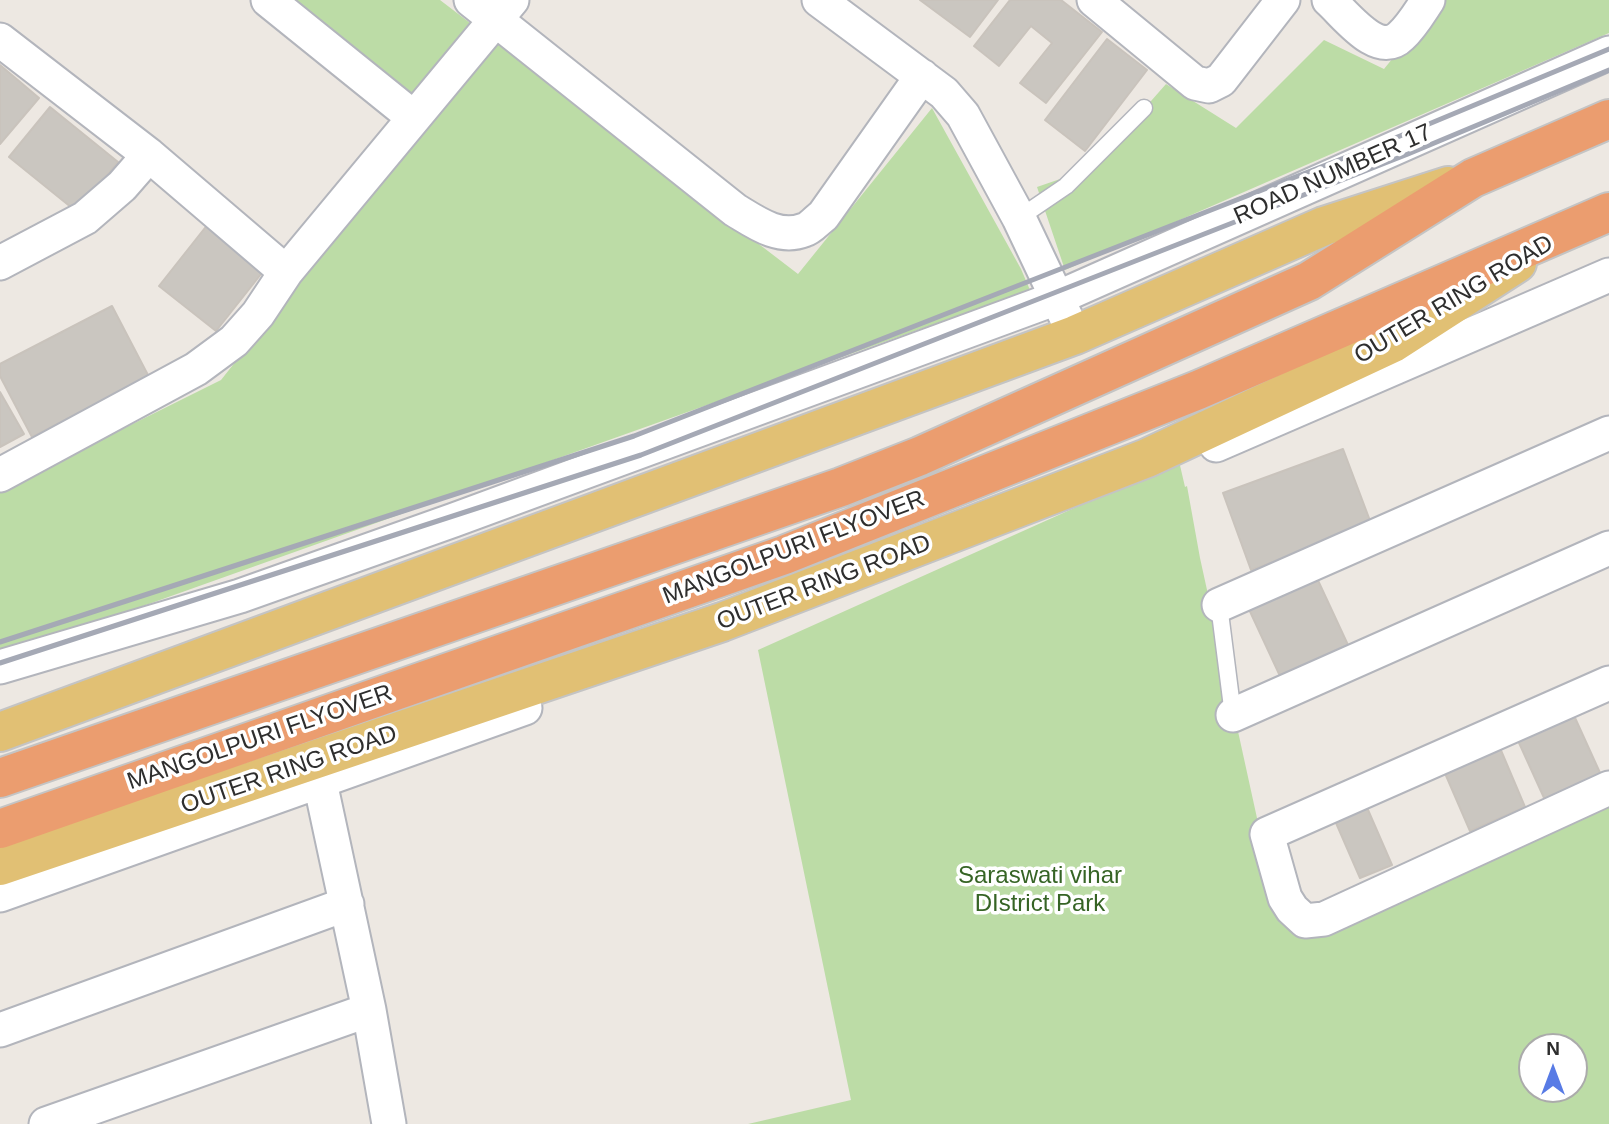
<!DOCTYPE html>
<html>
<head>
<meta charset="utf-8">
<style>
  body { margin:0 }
  #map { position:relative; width:1609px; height:1124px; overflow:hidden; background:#ede8e2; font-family:Helvetica,sans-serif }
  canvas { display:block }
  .north { position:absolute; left:1518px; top:1033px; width:70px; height:70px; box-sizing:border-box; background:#fff; border:2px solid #ababab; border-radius:50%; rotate:0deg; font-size:19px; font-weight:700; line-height:28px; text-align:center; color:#2e2e2e }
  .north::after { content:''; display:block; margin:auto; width:24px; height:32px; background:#587be5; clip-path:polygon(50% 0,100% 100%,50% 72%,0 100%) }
</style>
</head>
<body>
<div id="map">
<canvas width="1609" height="1124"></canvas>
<div class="north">N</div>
</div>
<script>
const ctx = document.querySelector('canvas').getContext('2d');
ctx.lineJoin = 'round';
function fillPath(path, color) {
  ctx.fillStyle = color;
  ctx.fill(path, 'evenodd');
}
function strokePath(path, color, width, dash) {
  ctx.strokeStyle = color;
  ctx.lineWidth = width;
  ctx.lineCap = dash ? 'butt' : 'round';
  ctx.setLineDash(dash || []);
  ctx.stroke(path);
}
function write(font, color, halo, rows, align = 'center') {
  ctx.font = font + ' Helvetica,sans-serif';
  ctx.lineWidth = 7;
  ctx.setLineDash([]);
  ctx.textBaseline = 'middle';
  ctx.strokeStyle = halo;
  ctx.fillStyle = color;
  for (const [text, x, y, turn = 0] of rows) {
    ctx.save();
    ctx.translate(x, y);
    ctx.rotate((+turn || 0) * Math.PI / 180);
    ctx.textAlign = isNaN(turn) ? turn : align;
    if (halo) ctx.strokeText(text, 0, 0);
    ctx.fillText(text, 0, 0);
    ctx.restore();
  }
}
const green = new Path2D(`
  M296 0H440L798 274 932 108 1021 269 1030 290 0 657V490L221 380 433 112Z
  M1440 0H1609V33L1065 270 1037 187 1092 168 1166 84 1236 128 1324 40 1384 69Z
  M1179 461 1185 487 1187 486 1200 558 1280 923 1609 794V1124H748L851 1100 758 650ZM1532 1047H1574V1089H1532Z`);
const building = new Path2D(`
  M920 0H998L970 37Z
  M1010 0H1061L1102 32 1046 103 1020 83 1052 43 1031 26 999 66 974 46Z
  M1107 39 1147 70 1085 151 1045 120Z
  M0 65 39 98 0 144Z
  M50 107 118 162 77 212 9 157Z
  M212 219 269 264 216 331 159 286Z
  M112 306 149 377 32 437 0 376V364Z
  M0 392 24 434 0 447Z
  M1343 449 1372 526 1251 570 1223 493Z
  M1315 574 1348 645 1280 676 1247 605Z
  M1571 709 1601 775 1545 800 1515 734Z
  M1497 741 1525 807 1470 831 1441 764Z
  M1365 803 1392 865 1360 878 1333 816Z`);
const lane = new Path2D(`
  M1019 218 1066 186 1144 108
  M1219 605 1233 715`);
const street = new Path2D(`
  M268 0 413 117
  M471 0 735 210C755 222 779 240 804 230 811 228 817 220 823 216L922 76
  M819 0 944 93 963 115 1019 218 1066 317
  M1094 0 1195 83 1209 86 1221 80 1283 0
  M1329 0C1346 15 1378 59 1401 36 1412 26 1420 12 1428 0
  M0 40 149 155 286 272
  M0 263 85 218 122 186 149 155
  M1216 445 1609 275
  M0 475 196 369 234 341 258 314 286 272 512 0
  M1219 605 1609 433
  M0 667 240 596 454 520 1057 298 1609 53
  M1609 683 1267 834 1285 898 1292 909 1305 921 1324 919 1609 788
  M1233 715 1609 548
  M320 782 369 1010 389 1124
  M0 895 525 708
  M0 1030 347 904
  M46 1124 369 1010`);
const primary = new Path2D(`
  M0 732 1075 335 1324 226 1448 186
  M0 866 722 622 1147 458 1393 343 1517 263`);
const highway = new Path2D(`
  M0 778 841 487 920 456 1309 281 1473 178 1609 119
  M0 829 784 555 1198 390 1609 212`);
const rail = new Path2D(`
  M0 642 634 436 1400 136 1609 49
  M0 663 641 455 1408 154 1609 70`);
const streetNames = [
  ["ROAD NUMBER 17",1333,175,-24],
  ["OUTER RING ROAD",1454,300,-31],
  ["MANGOLPURI FLYOVER",794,548,-21],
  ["OUTER RING ROAD",824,583,-21],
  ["MANGOLPURI FLYOVER",260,738,-19],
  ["OUTER RING ROAD",289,770,-19]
];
const parkNames = [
  ["Saraswati vihar",1040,876],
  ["DIstrict Park",1040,904]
];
fillPath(green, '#bcdca6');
fillPath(building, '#cac6c0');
strokePath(building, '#c9c3bc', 2);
strokePath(lane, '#b3b5bc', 19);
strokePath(street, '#b3b5bc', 37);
strokePath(primary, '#c4c4c4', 42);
strokePath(highway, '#c4c4c4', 42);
strokePath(lane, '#fff', 16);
strokePath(street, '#fff', 33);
strokePath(primary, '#e1c074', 38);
strokePath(highway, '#eb9d6f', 38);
strokePath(rail, '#a5a9b5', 5);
write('24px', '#2e2e2e', '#fff', streetNames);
write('24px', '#366425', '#fff', parkNames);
</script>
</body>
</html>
